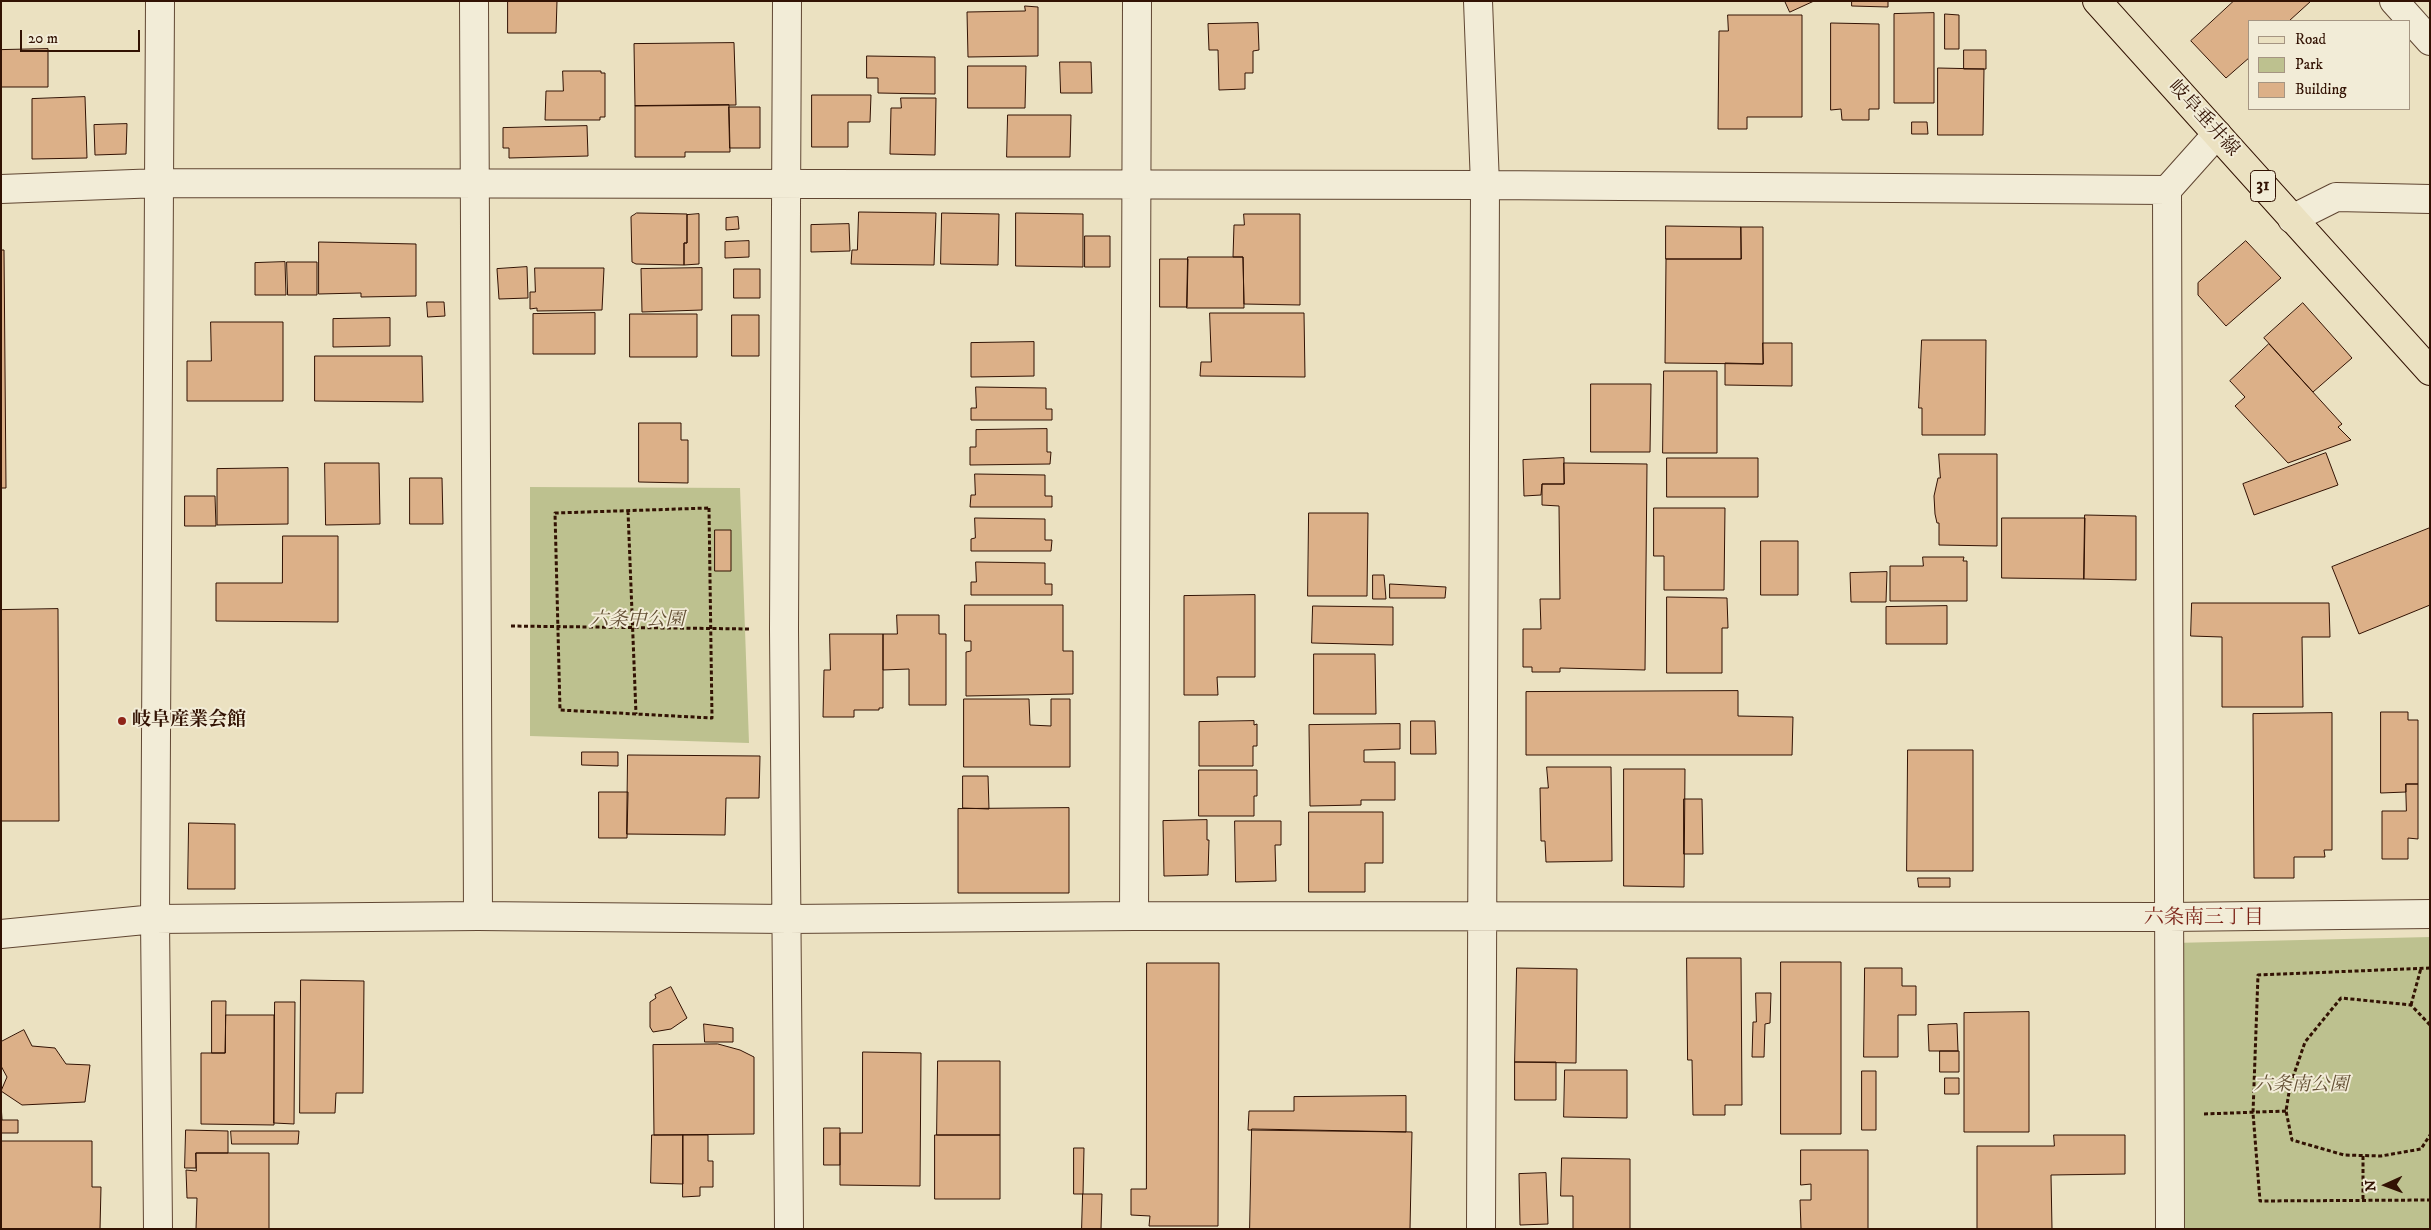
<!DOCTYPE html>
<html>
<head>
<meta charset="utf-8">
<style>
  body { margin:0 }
  #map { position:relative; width:2431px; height:1230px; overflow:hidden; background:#ebe1c1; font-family:"IM FELL DW Pica",serif }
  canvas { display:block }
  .frame { position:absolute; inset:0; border:2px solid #321203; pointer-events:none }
  .legend { position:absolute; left:2248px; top:20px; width:162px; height:90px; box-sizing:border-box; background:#f2ecd7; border:1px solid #a59582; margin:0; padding:6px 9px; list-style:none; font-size:15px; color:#321203 }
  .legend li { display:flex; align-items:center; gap:10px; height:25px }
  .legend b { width:25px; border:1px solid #a59582 }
  .north { position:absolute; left:2361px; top:1160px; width:50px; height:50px; -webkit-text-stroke:4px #f2ecd7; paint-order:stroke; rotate:268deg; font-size:14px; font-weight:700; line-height:20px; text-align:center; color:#321203 }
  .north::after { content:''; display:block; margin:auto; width:18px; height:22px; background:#321203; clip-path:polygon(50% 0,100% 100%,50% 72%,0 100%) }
  .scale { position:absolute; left:20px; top:30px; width:120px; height:22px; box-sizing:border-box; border:2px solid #321203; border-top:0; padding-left:6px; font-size:15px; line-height:18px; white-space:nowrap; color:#321203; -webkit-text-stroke:4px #f2ecd7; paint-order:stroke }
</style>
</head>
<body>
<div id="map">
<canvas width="2431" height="1230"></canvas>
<div class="frame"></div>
<ul class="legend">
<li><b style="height:6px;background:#ebe1c1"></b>Road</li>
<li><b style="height:14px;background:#bdc18f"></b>Park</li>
<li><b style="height:14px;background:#dcb088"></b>Building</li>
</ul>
<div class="north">N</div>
<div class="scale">20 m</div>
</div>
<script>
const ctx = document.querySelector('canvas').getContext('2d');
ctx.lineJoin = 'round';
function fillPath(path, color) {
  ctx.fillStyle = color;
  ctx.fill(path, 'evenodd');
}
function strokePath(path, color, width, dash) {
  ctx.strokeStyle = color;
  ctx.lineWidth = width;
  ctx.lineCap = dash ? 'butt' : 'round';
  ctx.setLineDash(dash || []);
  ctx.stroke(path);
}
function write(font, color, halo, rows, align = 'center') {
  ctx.font = font + ' "IM FELL DW Pica","Noto Serif JP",serif';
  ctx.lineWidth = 4;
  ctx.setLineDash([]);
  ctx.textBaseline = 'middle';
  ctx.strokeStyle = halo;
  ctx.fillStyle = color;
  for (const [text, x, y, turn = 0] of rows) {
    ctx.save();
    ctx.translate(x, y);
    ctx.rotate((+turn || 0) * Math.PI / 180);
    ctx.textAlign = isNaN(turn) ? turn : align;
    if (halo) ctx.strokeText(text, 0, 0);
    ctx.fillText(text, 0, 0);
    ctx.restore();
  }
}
const green = new Path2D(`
  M530 487 740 488 749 743 530 736Z
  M2430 937V1229H2174L2173 943Z`);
const building = new Path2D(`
  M508 1H557L556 33H508Z
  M1785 1H1814L1790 12Z
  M1852 1H1888V7L1852 6Z
  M2234 1H2311L2289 21H2250V57L2226 78 2191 41Z
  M1025 6 1038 7V56L968 57 967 12 1025 11Z
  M1934 13V103H1894V14Z
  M1945 14 1959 15V49H1945Z
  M1728 15H1802V117H1747V129H1718L1719 31H1728Z
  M1258 23 1259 50 1253 51V73H1245V89L1219 90 1218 50H1209L1208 24Z
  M1831 23 1879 24V109H1869V120H1842L1841 109 1831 110Z
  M734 43 736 105 635 106 634 44Z
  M48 49V87H1V50Z
  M1964 50H1986V69H1964Z
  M867 56 935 57V94L878 93V78H867Z
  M1060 62H1091L1092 93H1061Z
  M968 66H1026L1025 108H968Z
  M1938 68 1984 69 1983 135H1938Z
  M563 71H601V73H605V117H600V120H545L546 91H563Z
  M812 95H871L870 122H848V147H812Z
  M85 97 87 158 32 159V99Z
  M901 98H936L935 155 890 154 891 108H901Z
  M729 105 730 152H685V157H635V106Z
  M729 107H760V148H730Z
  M1008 115H1071L1070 157H1007Z
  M1912 122H1927L1928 134H1912Z
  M127 124 126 154 95 155 94 125Z
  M587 126 588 156 509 158V148H503V128Z
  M859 212 936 213 934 265 851 264 852 250H857Z
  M637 213 687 214V243H684V265L636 264 632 262 631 217Z
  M942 213 999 214 998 265 941 264Z
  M1016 213 1083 214V267L1016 266Z
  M699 214V264L684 265V243H687V215Z
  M1244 214H1300V305L1244 304 1243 257H1233L1234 225H1244Z
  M738 217 739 229 726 230V218Z
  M849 224 850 251 811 252V225Z
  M1666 226 1741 227V259H1666Z
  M1741 227H1763V364L1665 363 1666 259H1741Z
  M1085 236H1110V267H1085Z
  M749 241V257L725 258V242Z
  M2246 241 2281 278 2226 326 2198 295V283Z
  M319 242 416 244V296L361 297V293L319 294Z
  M1 250H4L6 488H1Z
  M1188 257H1243L1244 308H1187Z
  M1160 259H1188L1187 307H1160Z
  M285 262 286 295H255V263Z
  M287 262H317V295H288Z
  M527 267 528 298 499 299 497 269Z
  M535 268H604L602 310 537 311V308L530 309V292H535Z
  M702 268V310L642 312 641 269Z
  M734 269H760V298H734Z
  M427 302H444L445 316 428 317Z
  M2303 303 2352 358 2313 392 2264 338Z
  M595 313V354H533V314Z
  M1210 313H1304L1305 377 1200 376 1201 362H1211Z
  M630 314H697V357H630Z
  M732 315H759V356H732Z
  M390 318V346L333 347V319Z
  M211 322H283V401H187V361H211Z
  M1922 340H1986L1985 435H1922V408H1919Z
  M1034 342V376L971 377V343Z
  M1763 343H1792V386L1725 385V363L1763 364Z
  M2269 344 2342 424 2338 427 2351 440 2288 463 2235 406 2245 397 2230 381Z
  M315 356H422L423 402 315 401Z
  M1664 371H1717V453H1663Z
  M1591 384H1651L1650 452H1591Z
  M976 387 1046 388V409H1052V420H971V408H976Z
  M639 423H681V440H688V483L639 482Z
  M1047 429V452H1051L1050 464 970 465V447H976V430Z
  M2326 453 2338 485 2254 515 2243 484Z
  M1939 454H1997V546L1939 545V523H1937L1935 514 1934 496 1938 478H1940Z
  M1564 458V484H1542L1541 495 1524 496 1523 460Z
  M1667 458H1758V497H1667Z
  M325 463H379L380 524 326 525Z
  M1564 463 1647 464 1645 670 1560 668V672H1532V667H1523V629H1541L1540 599H1560L1559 506 1542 505V484H1564Z
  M288 468V524L217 525V469Z
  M975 474 1045 475V496H1052V507H970L971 495H975Z
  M410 478H442L443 524H410Z
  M185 496H215L216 526H185Z
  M1654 508H1725L1724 590H1664V556H1654Z
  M1309 513H1368L1367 596H1308Z
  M2085 515 2136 516V580L2084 579Z
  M975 518 1045 519V540H1052L1051 551H971V539L975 538Z
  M2002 518H2085L2084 579 2002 578Z
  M2430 528V605L2359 634 2332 567Z
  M715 530H731V571H715Z
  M283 536H338V622L216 621V583H282Z
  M1761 541H1798V595H1761Z
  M1923 557H1964L1963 561H1967V601H1890V566H1923Z
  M976 562 1045 563V584H1052V595H971V582H976Z
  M1887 572 1886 602H1851L1850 573Z
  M1373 575H1384L1386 599H1373Z
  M1390 584 1446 587 1445 598H1390Z
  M1255 595V677H1217L1218 695H1184V596Z
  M1667 597 1727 598 1728 628H1722V673H1667Z
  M2192 603H2329L2330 637H2302L2303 707H2222V637L2191 636Z
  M965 605H1063V651H1073V694L966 696V652L971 651V641H965Z
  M1313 606 1393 607V645L1312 643Z
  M1947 606V644H1886V607Z
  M58 609 59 821H1V610Z
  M897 615H939V634H946V705H909V669L883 670V634H897Z
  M830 634H883V708H879V710H854V717H823L824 670H830Z
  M1314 654H1375L1376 714H1314Z
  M1738 691V716L1793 717 1792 755H1526V692Z
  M964 699H1029L1030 725 1051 726V699H1070V767H964Z
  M2381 712H2408V720H2418V784H2406V792L2381 793Z
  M2332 713V850H2324L2325 857H2294V878H2254L2253 714Z
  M1254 721V725L1257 724V746H1253V766H1199V722Z
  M1411 721H1435L1436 754H1411Z
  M1400 724V749L1364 750V762H1395V800H1361V805L1310 806 1309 725Z
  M1908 750H1973V871H1907Z
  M582 752H618V766L582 765Z
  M628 755 760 756 759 798H726L725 835 627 834Z
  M1547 767H1611L1612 861 1546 862 1545 841H1541L1540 788H1548Z
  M1624 769H1685L1684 887 1624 886Z
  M1199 770H1257V796H1254V816H1199Z
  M963 776H988L989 809 963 808Z
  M2406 784H2418V839L2408 838V859H2382V811H2406Z
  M599 792H628L627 838H599Z
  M1684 799H1702L1703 854H1684Z
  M1069 808V893H958V809Z
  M1309 812H1383V863H1365V892H1309Z
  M1207 820V840H1209L1208 875 1164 876 1163 821Z
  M1235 821H1281V845H1275L1276 881 1236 882Z
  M189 823 235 824V889H188Z
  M1918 878H1950V887H1919Z
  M1687 958H1741L1742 1105H1725V1115H1693L1692 1060H1688Z
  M1781 962H1841V1134H1781Z
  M1147 963H1219L1218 1226H1149L1150 1216 1131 1215V1189H1146Z
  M1517 968 1577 969 1576 1063 1515 1062Z
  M1865 968H1902V986H1916V1015H1898V1057H1864Z
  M301 980 364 981 363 1093H336L335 1113H300Z
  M671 987 687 1018 671 1029 653 1032 650 1027V1002L656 998 655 995Z
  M1756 993H1771L1770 1023 1765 1024 1764 1057H1752L1753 1022H1756Z
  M212 1001H226L225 1053H212Z
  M275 1002H295L294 1124 274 1123Z
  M2029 1012V1132H1964V1013Z
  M226 1015H274V1125L201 1124V1053H225Z
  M704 1024 733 1028V1042H705Z
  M1957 1024 1958 1051H1929L1928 1025Z
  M24 1030 32 1046 55 1048 66 1064 90 1065 85 1102 22 1105 1 1091 7 1077 1 1066V1042Z
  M718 1044 740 1050 754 1057V1134L654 1135 653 1045Z
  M1940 1051H1959V1072H1940Z
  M863 1052 921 1053 920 1186 840 1185V1133H862Z
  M938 1061H1000V1135H937Z
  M1515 1062H1556V1100H1515Z
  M1565 1070H1627V1118L1564 1117Z
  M1862 1071H1876V1130H1862Z
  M1945 1078H1959V1094H1945Z
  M1406 1096V1132L1248 1130 1249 1111H1294V1097Z
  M1 1104 2 1120H18V1133H1Z
  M824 1128H840V1165H824Z
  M1252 1129 1412 1132 1410 1229H1250Z
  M186 1130 228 1131V1153H196V1168H185Z
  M231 1131H299L298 1144H232Z
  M652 1135H683V1184L651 1183Z
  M683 1135H708V1161H713V1187H700V1196L683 1197Z
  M935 1135H1000V1199H935Z
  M2054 1135H2125V1174L2051 1175 2052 1229H1977V1146H2054Z
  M1 1141H92V1187H101L100 1229H1Z
  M1074 1148H1084L1083 1194H1074Z
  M1801 1150H1868V1229H1801L1800 1200H1811V1184L1801 1185Z
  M196 1153H269V1229H196L197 1198H187L186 1170 196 1171Z
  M1562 1158 1630 1159V1229H1573V1196H1561Z
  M1546 1173 1548 1224 1520 1225 1519 1174Z
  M1083 1194H1102L1101 1229H1082Z`);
const path = new Path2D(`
  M709 508 712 718 560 710 555 513Z
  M628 511 636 714
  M511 626 750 629
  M2430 968 2258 975 2253 1113 2260 1201 2430 1200
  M2411 1005 2421 968
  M2430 1025 2411 1005 2341 998 2305 1042 2290 1086 2286 1111 2292 1140 2344 1155 2381 1156 2421 1149 2430 1135
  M2204 1114 2286 1111
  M2363 1156V1200`);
const minor = new Path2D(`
  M474 1 478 916
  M787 1 784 629 789 1229
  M1478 1 1485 185 1481 1229
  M2394 1 2430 41
  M1 189 160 183 1485 185 2167 190
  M2292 219 2336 197 2430 199
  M1134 916 1137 1
  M1 934 155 919 478 916 788 919 1134 916 2169 917 2430 914
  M158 1229 155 919 160 1
  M2170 1229 2167 190 2217 134`);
const major = new Path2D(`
  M2097 1 2430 371`);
const markers = [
  [122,721,5,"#8f2418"]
];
const shields = [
  [2263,186,25]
];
const shieldNames = [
  ["31",2263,186]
];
const streetNames = [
  ["岐阜垂井線",2203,119,48]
];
const parkNames = [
  ["六条中公園",637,621],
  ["六条南公園",2301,1086]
];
const poiNames = [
  ["岐阜産業会館",132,721]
];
const neighbourhoodNames = [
  ["六条南三丁目",2204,919]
];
fillPath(green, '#bdc18f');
fillPath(building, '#dcb088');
strokePath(building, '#321203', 1);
strokePath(minor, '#604632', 30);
strokePath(major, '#321203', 30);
strokePath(path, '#321203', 3, [4, 2.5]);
strokePath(minor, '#f2ecd7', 28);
strokePath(major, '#ebe1c1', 28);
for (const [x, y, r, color] of markers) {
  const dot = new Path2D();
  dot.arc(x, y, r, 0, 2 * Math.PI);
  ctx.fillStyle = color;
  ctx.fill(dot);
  strokePath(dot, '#f2ecd7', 2);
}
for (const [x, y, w] of shields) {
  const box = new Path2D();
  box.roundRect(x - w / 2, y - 15.5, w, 31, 4);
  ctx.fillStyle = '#f2ecd7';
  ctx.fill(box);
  strokePath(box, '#321203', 1);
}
write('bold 18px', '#321203', null, shieldNames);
write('19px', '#321203', '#f2ecd7', streetNames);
write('italic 19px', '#634f34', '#f2ecd7', parkNames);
write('bold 19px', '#321203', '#f2ecd7', poiNames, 'left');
write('20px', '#7a1f14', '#f2ecd7', neighbourhoodNames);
</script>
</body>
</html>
